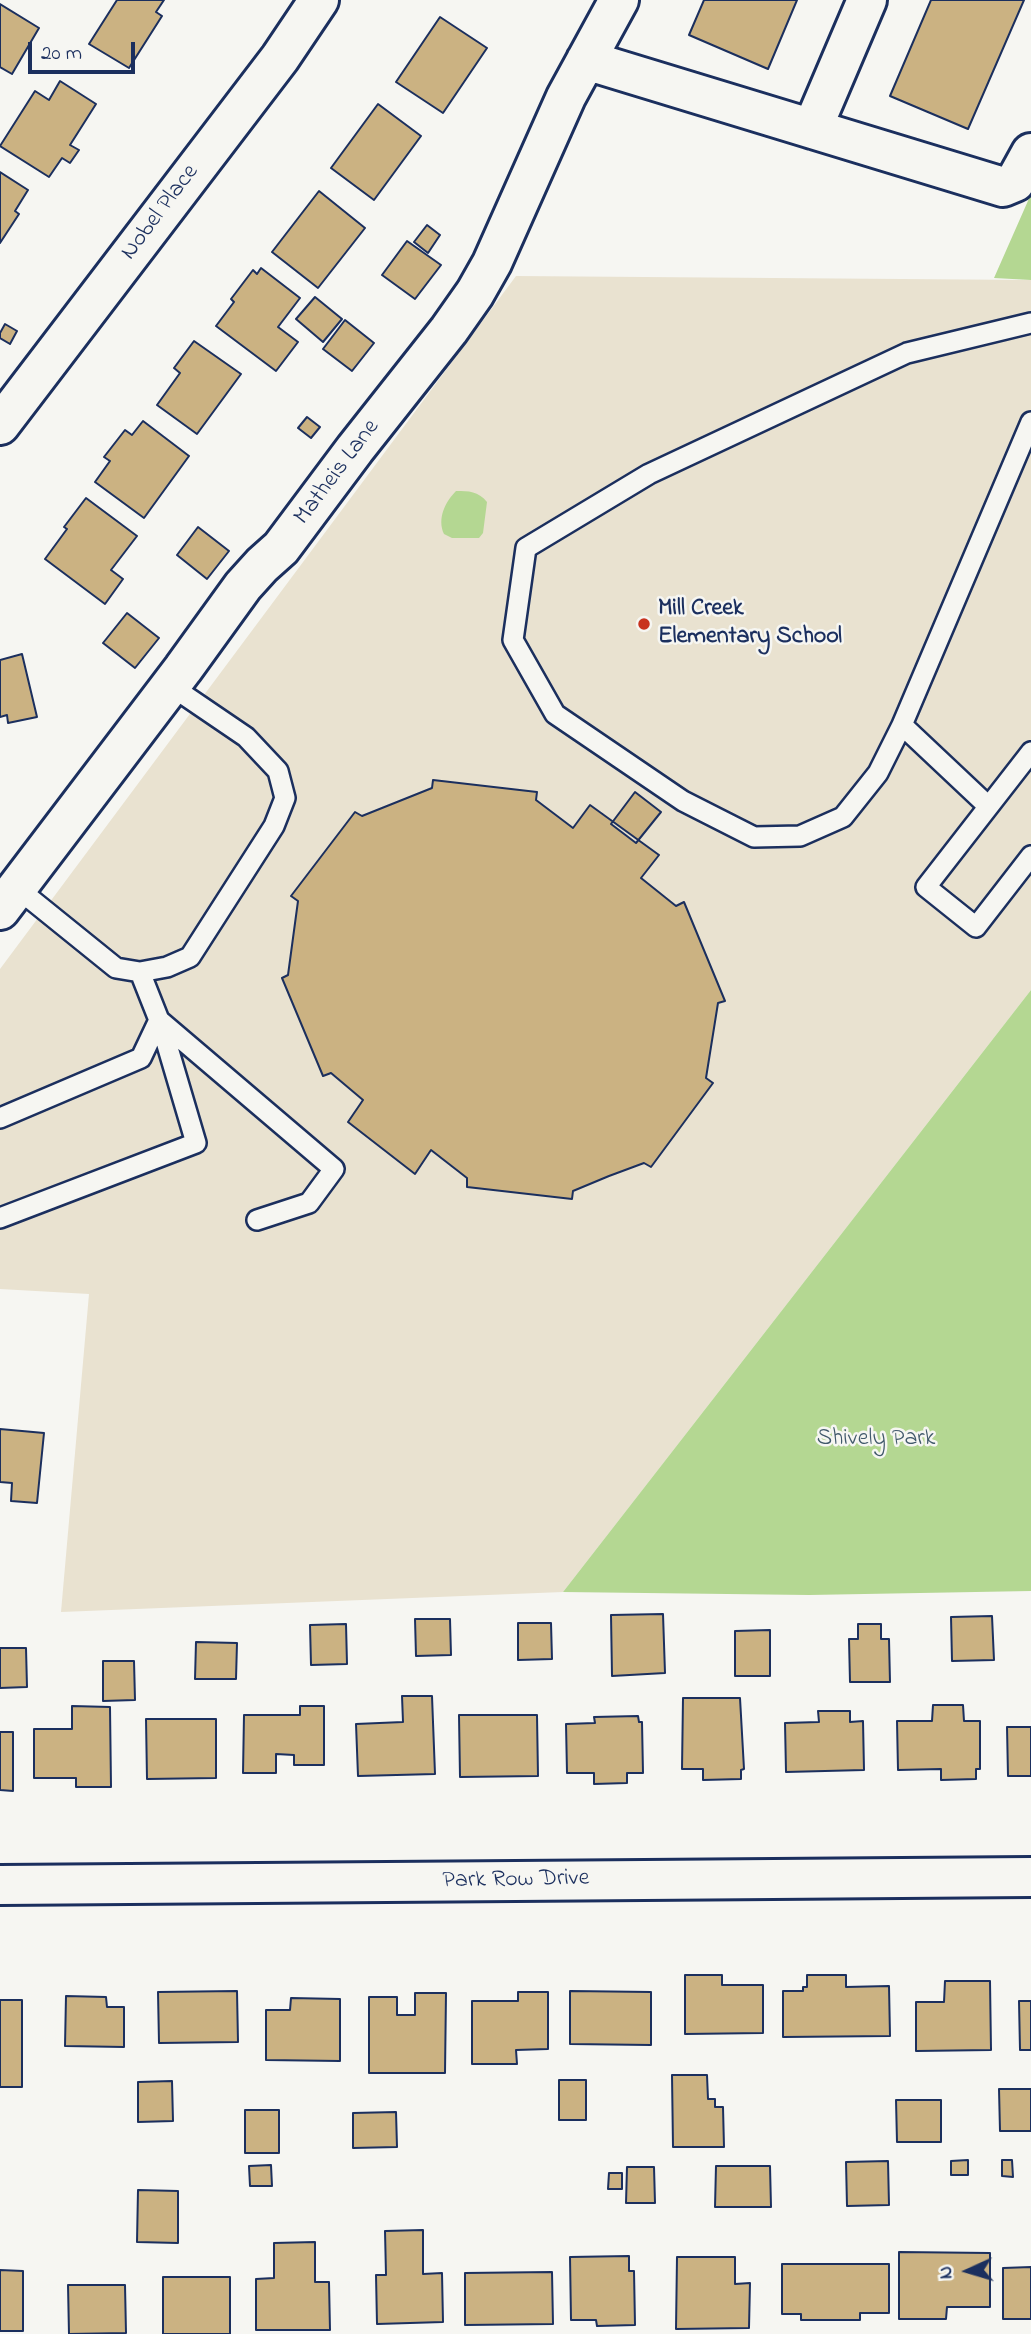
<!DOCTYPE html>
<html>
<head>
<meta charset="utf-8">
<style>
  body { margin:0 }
  #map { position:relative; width:1031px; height:2334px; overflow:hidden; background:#f6f6f2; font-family:"Indie Flower",sans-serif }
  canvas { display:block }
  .north { position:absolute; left:933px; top:2236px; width:70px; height:70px; -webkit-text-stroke:5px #f6f6f2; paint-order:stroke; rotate:266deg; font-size:19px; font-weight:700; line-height:28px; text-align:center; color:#1b2f5e }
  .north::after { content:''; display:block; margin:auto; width:24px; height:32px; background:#1b2f5e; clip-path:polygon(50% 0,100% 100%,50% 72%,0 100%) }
  .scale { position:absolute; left:28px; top:42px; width:107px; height:32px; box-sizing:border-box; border:4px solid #1b2f5e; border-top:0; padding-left:9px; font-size:21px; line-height:24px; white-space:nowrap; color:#1b2f5e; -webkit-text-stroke:5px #f6f6f2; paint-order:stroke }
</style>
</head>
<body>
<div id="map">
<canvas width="1031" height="2334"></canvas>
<div class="north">N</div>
<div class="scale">20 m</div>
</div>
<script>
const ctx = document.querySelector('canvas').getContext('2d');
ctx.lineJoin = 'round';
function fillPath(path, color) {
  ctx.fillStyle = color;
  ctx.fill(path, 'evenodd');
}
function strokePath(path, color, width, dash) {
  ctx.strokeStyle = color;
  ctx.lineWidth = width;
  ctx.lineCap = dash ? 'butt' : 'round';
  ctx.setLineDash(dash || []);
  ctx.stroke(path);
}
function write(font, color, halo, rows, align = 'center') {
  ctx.font = font + ' "Indie Flower",sans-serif';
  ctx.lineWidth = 5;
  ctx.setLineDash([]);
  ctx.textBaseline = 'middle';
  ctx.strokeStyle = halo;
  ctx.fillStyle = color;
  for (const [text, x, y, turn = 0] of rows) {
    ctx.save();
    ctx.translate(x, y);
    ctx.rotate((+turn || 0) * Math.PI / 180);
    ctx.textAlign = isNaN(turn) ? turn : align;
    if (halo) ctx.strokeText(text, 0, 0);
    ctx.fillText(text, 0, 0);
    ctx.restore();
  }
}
const built = new Path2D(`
  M516 276 1031 280V990L563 1592 61 1612 89 1294 0 1289V969Z`);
const green = new Path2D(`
  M1031 194V280L994 278Z
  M456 491C469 491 478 491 487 502L483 533 479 538H452L444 534C437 519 445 502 456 491Z
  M1031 990V1591L809 1595 563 1592Z`);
const building = new Path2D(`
  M117 0H164L156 12 162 16 129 68 89 44Z
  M704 0H797L768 69 689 35Z
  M931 0H1024L968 129 890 96Z
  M0 4 39 28 12 74 0 67Z
  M440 17 487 48 443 113 396 82Z
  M60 81 96 104 70 145 79 150 70 163 62 158 49 177 0 146 35 91 49 100Z
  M378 104 421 136 374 200 331 168Z
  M0 172 28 190 15 211 19 214 0 243Z
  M319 191 365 228 318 288 272 252Z
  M427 225 440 235 428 253 414 242Z
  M407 241 441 265 415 299 382 275Z
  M261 268 300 298 278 327 298 342 276 371 216 326 234 302 231 299 253 270 257 274Z
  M315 297 342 319 323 342 296 319Z
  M345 320 374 343 352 371 323 349Z
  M5 324 17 331 10 344 0 338V333Z
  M194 341 241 374 197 434 157 405 180 373 174 368Z
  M307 417 320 427 311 438 298 428Z
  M143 421 189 456 144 518 95 482 110 461 104 457 125 430 132 435Z
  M86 498 137 536 111 570 123 579 105 604 45 559 67 529 64 527Z
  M198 527 229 551 207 579 177 555Z
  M127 613 159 638 135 668 103 643Z
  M22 654 37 717 8 723 7 715 0 717V660Z
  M433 780 537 792 536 800 573 828 590 805 659 855 641 878 676 906 684 902 725 1001 718 1003 706 1078 713 1083 651 1167 644 1163 609 1176 573 1191 572 1199 467 1187V1178L431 1150 415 1174 348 1122 363 1100 331 1073 323 1076 282 978 288 975 298 901 291 896 355 812 362 816 432 788Z
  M635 792 661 812 636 843 611 824Z
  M0 1429 44 1433 37 1503 11 1501 12 1483 0 1482Z
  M663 1614 665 1673 612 1676 611 1615Z
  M992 1616 994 1660 952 1661 951 1617Z
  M415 1619H450L451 1655 416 1656Z
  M518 1623H551L552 1659 518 1660Z
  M346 1624 347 1664 311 1665 310 1625Z
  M858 1624H881V1639H889L890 1682H850L849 1639H858Z
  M770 1630V1676H735V1631Z
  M196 1642 237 1643 236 1679H195Z
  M0 1648H26L27 1687 0 1688Z
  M103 1661H134L135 1700 103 1701Z
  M402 1696H432L435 1774 358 1776 356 1724 403 1722Z
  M683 1698H740L744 1769 741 1770V1779L703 1780V1769H682Z
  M933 1705H963L964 1721H980V1769H976V1779L941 1780V1769L898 1770 897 1721H932Z
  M72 1706 110 1707 111 1787H76V1778H34V1729H72Z
  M300 1706H324V1765H294V1755L276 1754V1773H243L244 1715H300Z
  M818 1711H850V1722L863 1721 864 1770 786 1772 785 1723 819 1722Z
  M459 1715H537L538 1776 460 1777Z
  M638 1716 639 1722H642L643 1773H627V1783L594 1784V1773H567L566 1724 595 1723 594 1717Z
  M146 1719H216V1778L147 1779Z
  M1007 1727H1031V1776H1008Z
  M0 1732H13V1791L0 1790Z
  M685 1975H722V1985H763V2033L685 2034Z
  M807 1975H846V1987L889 1986 890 2036 783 2037V1991H803V1987H807Z
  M945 1981H990L991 2050 916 2051V2002H944Z
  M237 1991 238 2042 159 2043 158 1992Z
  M570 1991 651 1992V2045L570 2044Z
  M518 1992H548V2049L516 2050 517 2064H472V2001H518Z
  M415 1993H446L445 2073H369V1997H397V2015H415Z
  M66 1996 106 1997 107 2007H124V2047L65 2046Z
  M291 1998 340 1999V2061L266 2060V2010H290Z
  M0 2000H22V2087H0Z
  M1019 2001H1031V2050H1020Z
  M672 2075H707L708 2099H715V2107H723L724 2147H673Z
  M559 2080H586V2120H559Z
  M172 2081 173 2121 138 2122V2082Z
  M999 2089H1031V2131H1000Z
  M896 2100H941V2142H897Z
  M245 2110H279V2153H245Z
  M396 2112 397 2147 353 2148V2113Z
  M968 2160V2175H951V2161Z
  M1002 2160H1012L1013 2177 1002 2176Z
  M888 2161 889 2205 847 2206 846 2162Z
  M271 2165 272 2186H250L249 2166Z
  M716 2166H770L771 2207H715Z
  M627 2167H654L655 2203H626Z
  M609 2173H622V2189H608Z
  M138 2190 178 2191V2243L137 2242Z
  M423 2230V2274L442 2273 443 2322 377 2324 376 2275H386L385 2231Z
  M315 2242V2282H329L330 2330H256V2279L274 2278V2243Z
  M899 2252 990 2253V2307H947L946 2319H899Z
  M629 2256V2271H634L635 2325 597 2326 596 2320H571L570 2257Z
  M677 2257H735V2284L750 2283 749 2328 676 2329Z
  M782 2264H889V2313H860V2320H801V2314H782Z
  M1031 2267V2319H1003V2268Z
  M0 2270 23 2271V2331H0Z
  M552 2272 553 2324 465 2325V2273Z
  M163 2277H230V2334H163Z
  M68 2285H125L126 2333 69 2334Z`);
const service = new Path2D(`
  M1031 323 907 353 649 474 526 548 513 640 555 714 683 801 754 837 800 836 843 817 878 773 902 725 1031 422
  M902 725 988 806
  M1031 752 926 887 976 927 1031 856
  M17 888 116 968 140 972 167 967 190 957 274 826 285 798 278 771 246 737 171 686
  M140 972 159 1020 334 1169 309 1203 257 1220
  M0 1118 141 1058 159 1020
  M0 1218 196 1143 160 1021`);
const minor = new Path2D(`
  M586 60 1003 187 1015 182 1031 153
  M812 129 867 0
  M0 425 280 58 319 0
  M0 910 183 669 243 586 262 565 281 548 355 449 449 330 475 293 492 263 566 97 619 0
  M0 1885 1031 1877`);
const markers = [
  [644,624,7,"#c8321e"]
];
const streetNames = [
  ["Nobel Place",161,213,-53],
  ["Matheis Lane",338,473,-53],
  ["Park Row Drive",516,1881,-1]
];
const poiNames = [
  ["Mill Creek",658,610],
  ["Elementary School",658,638]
];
const parkNames = [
  ["Shively Park",876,1440]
];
fillPath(built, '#e9e2d0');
fillPath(green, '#b4d792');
fillPath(building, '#cbb282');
strokePath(building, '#1b2f5e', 2);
strokePath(service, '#1b2f5e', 24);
strokePath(minor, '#1b2f5e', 44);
strokePath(service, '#f6f6f2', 19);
strokePath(minor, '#f6f6f2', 38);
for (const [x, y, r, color] of markers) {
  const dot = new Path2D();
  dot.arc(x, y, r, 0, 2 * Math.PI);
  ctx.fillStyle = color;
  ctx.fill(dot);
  strokePath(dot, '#f6f6f2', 2.5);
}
write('24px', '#1b2f5e', '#f6f6f2', streetNames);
write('bold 24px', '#1b2f5e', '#f6f6f2', poiNames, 'left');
write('24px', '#41596b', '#f6f6f2', parkNames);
</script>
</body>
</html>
